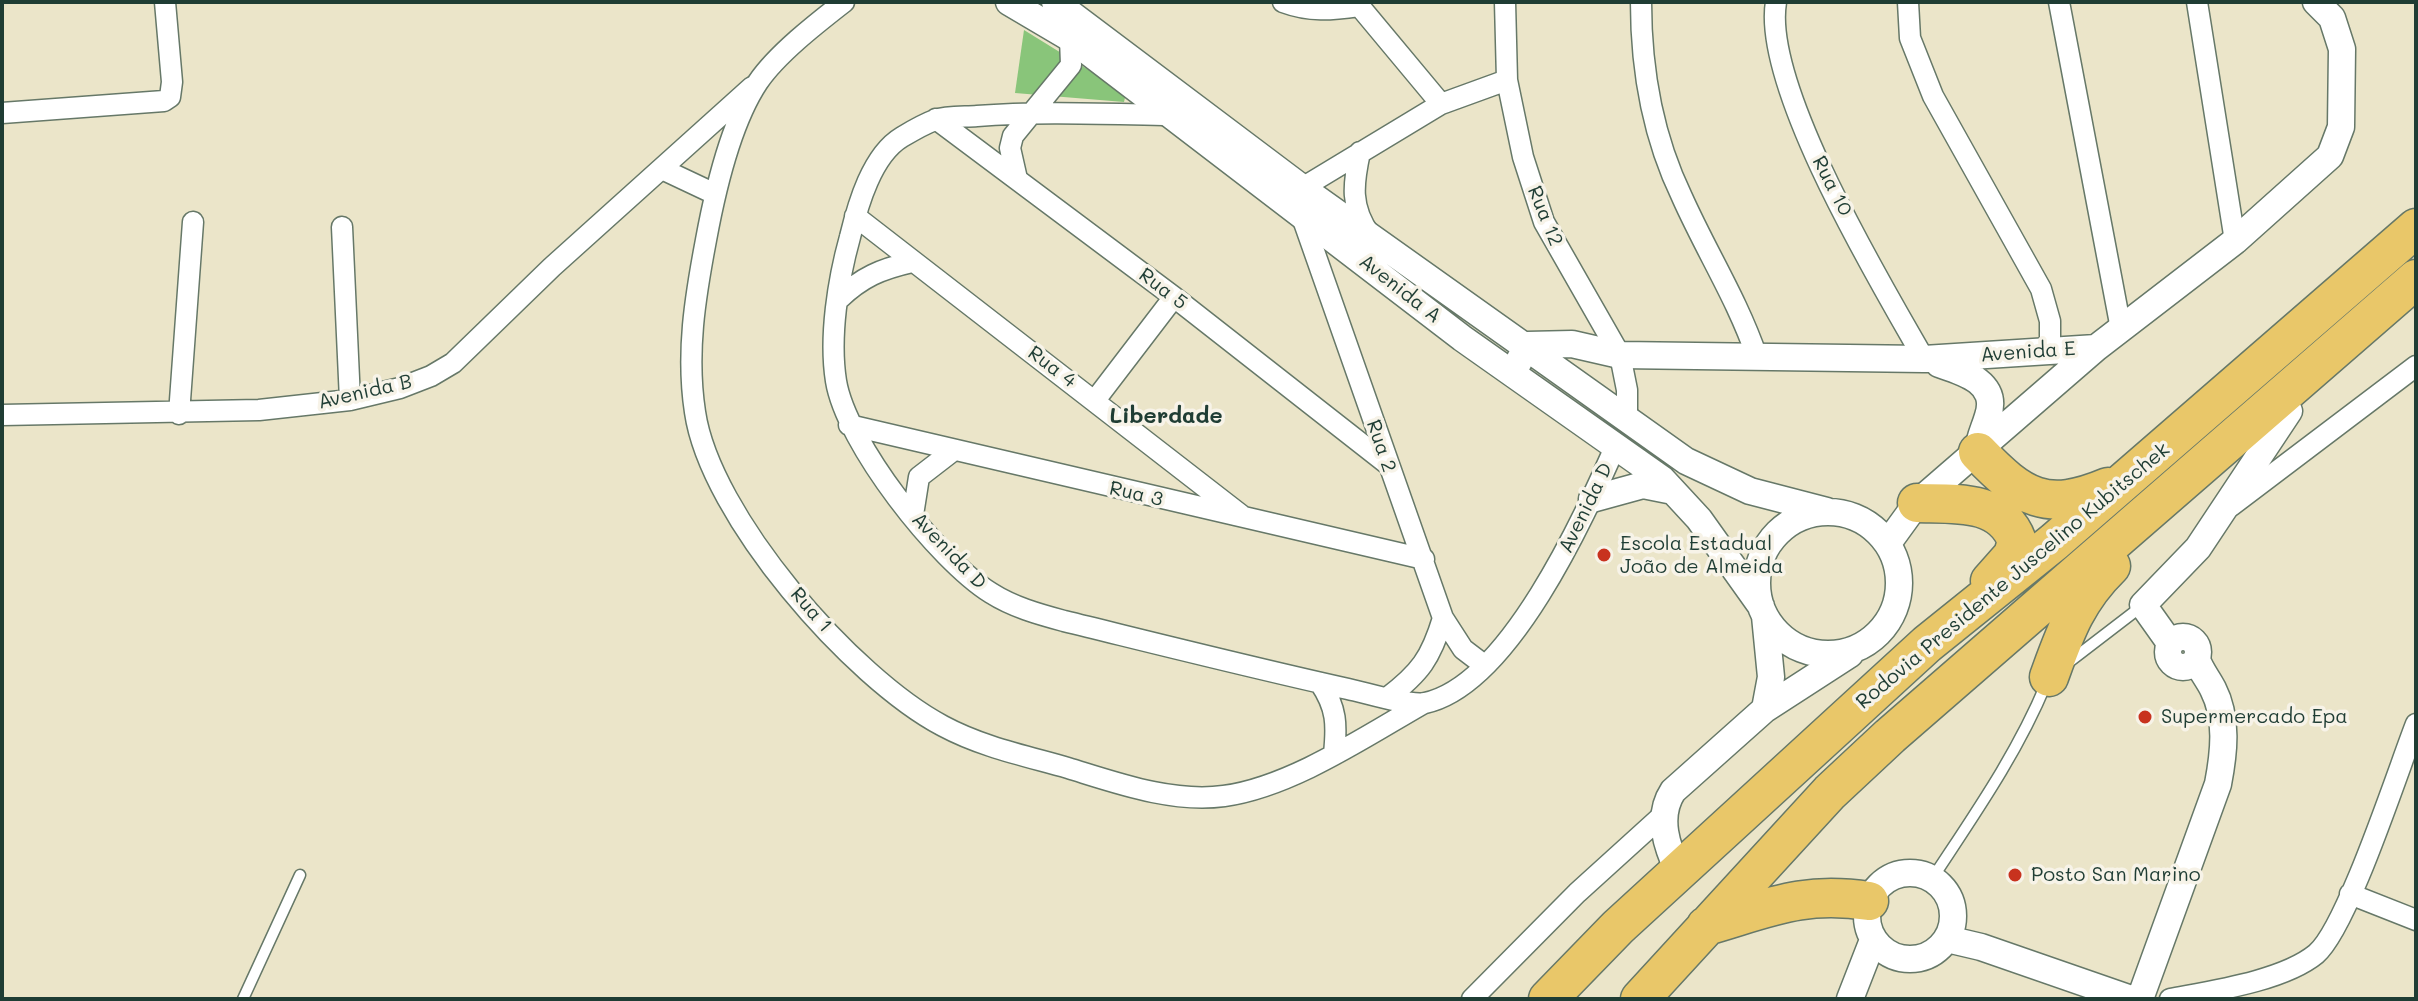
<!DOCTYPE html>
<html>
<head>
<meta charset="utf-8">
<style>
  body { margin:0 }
  #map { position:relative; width:2418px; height:1001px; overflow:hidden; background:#ebe5c9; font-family:Mali,sans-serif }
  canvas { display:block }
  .frame { position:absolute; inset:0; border:4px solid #1f3d34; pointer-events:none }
</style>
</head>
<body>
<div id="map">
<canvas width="2418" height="1001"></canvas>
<div class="frame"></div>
</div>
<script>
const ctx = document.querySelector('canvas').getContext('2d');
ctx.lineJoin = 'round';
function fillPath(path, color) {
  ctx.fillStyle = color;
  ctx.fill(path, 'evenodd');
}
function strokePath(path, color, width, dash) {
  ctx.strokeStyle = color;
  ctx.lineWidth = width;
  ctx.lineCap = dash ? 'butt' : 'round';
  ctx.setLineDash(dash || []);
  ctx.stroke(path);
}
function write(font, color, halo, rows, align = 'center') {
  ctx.font = font + ' Mali,sans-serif';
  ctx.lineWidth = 7;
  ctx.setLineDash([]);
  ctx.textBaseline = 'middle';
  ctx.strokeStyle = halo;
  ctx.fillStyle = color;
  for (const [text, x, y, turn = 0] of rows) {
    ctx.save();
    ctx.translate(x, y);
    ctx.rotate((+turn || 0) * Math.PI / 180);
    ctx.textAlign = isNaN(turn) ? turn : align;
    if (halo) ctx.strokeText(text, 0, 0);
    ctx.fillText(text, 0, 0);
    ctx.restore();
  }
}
const green = new Path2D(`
  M1024 30 1126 93 1124 102 1015 93Z`);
const service = new Path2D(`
  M2069 662 2142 606
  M1932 879C1974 815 2017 754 2046 684
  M243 999 300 875`);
const minor = new Path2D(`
  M844 2C817 23 777 54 758 82 730 124 715 191 706 240 695 298 686 353 695 412 710 516 852 678 943 726 982 747 1026 756 1068 768 1117 783 1172 803 1224 796 1291 787 1366 736 1424 703
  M1283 2C1310 12 1331 10 1359 6
  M1356 2 1441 104
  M1505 2 1507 80 1523 157 1544 222 1620 355 1627 390V416
  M1641 2C1641 71 1652 135 1682 197 1707 253 1737 299 1757 357
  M1776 2C1762 86 1880 282 1924 359
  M1908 2 1910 38 1933 96 2041 289 2050 321V349
  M2059 2 2121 329
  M2197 2 2235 241
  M2 113 164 101 170 97 172 82 165 2
  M1171 115C1106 114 1041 111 977 116 964 117 947 116 935 120 924 124 912 131 902 137 872 155 858 204 850 237 838 280 829 337 836 381 846 443 938 560 991 593 1013 607 1038 614 1064 621 1158 644 1253 668 1348 689 1367 693 1407 706 1425 703 1509 685 1584 517 1616 445
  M936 119 1174 297 1386 463
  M1360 152C1353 184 1350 207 1370 235
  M662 169 715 194
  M1017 179 1010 148 1013 136 1071 65 1070 38
  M1302 188 1441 104 1507 80
  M1301 214 1443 618 1463 649 1484 665
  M855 216 1241 515
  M342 227 350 400
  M839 299C862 277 881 269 912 262
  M1096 399 1174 297
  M179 414 193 222
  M2 415 259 410 350 400 400 388 431 376 453 363 552 267 752 87
  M849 425 1424 559
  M2231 506 2416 366
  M913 515 919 477 954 450
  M1320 683C1337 708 1337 725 1334 754
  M1387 698C1420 673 1431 658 1443 618
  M2350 894 2416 920
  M1472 999 1577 893 1663 815
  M2170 999C2212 991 2283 981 2316 954 2347 928 2398 770 2416 724`);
const tertiary = new Path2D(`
  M1009 2 1070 38 1462 338 1662 479 1699 519 1761 606
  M1055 2 1302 188 1686 461 1750 491 1827 511
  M1939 364C1963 372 1999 382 1988 416 1984 430 1979 437 1978 452
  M1513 373 1527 345 1572 344 1620 355 1924 359 2096 348 2235 241 2330 156 2341 127 2342 49 2332 18 2316 2
  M1592 499 1643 485 1673 491
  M1757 583a71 71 0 1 1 142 0a71 71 0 1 1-142 0Z
  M1888 543 1917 503 2096 348
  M1765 616 1771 677 1765 709
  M2168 652a15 15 0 1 1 30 0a15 15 0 1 1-30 0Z
  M2170 643 2143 605 2198 548 2289 411
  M1867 916a43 43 0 1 1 86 0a43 43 0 1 1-86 0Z
  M1679 873C1667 847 1656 817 1673 791L1765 709 1850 654
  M1947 939 1981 947 2131 999
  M1850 999 1873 940
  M2140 999 2218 784C2224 753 2228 718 2213 689 2208 679 2201 671 2197 660`);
const motorway = new Path2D(`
  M1978 452C2022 498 2046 513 2108 487
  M1917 503C1954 504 2002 499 2017 541L2013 555 1990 581
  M2049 677C2065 633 2076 600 2111 566
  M1706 926C1769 908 1801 891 1869 901
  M1548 999 1618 927 1927 644 2054 542 2416 228
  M1640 999 1830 792 1890 736 2416 279`);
const markers = [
  [1604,555,8,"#c8321e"],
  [2145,717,8,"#c8321e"],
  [2015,875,8,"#c8321e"]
];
const streetNames = [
  ["Rua 10",1832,186,63],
  ["Rua 12",1545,216,68],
  ["Rua 5",1163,289,37],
  ["Avenida A",1400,289,38],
  ["Avenida E",2028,352,-4],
  ["Rua 4",1052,367,37],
  ["Avenida B",365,392,-13],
  ["Rua 2",1381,446,71],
  ["Rua 3",1136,494,13],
  ["Avenida D",1586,508,-64],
  ["Avenida D",949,551,46],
  ["Rodovia Presidente Juscelino Kubitschek",2013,576,-40],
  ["Rua 1",811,610,49]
];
const poiNames = [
  ["Escola Estadual",1620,544],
  ["João de Almeida",1620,567],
  ["Supermercado Epa",2161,717],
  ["Posto San Marino",2031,875]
];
const neighbourhoodNames = [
  ["Liberdade",1166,416]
];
fillPath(green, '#89c57a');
strokePath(service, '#667868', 13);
strokePath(minor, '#667868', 23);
strokePath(tertiary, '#667868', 29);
strokePath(motorway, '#667868', 41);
strokePath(service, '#fff', 10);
strokePath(minor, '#fff', 20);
strokePath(tertiary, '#fff', 26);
strokePath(motorway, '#e9c769', 38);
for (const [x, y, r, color] of markers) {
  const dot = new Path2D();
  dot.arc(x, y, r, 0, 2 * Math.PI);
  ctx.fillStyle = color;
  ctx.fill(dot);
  strokePath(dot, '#f7f3e8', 3);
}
write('20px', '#1f3d34', '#f7f3e8', streetNames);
write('20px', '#1f3d34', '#f7f3e8', poiNames, 'left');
write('bold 22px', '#1f3d34', '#f7f3e8', neighbourhoodNames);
</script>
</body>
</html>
